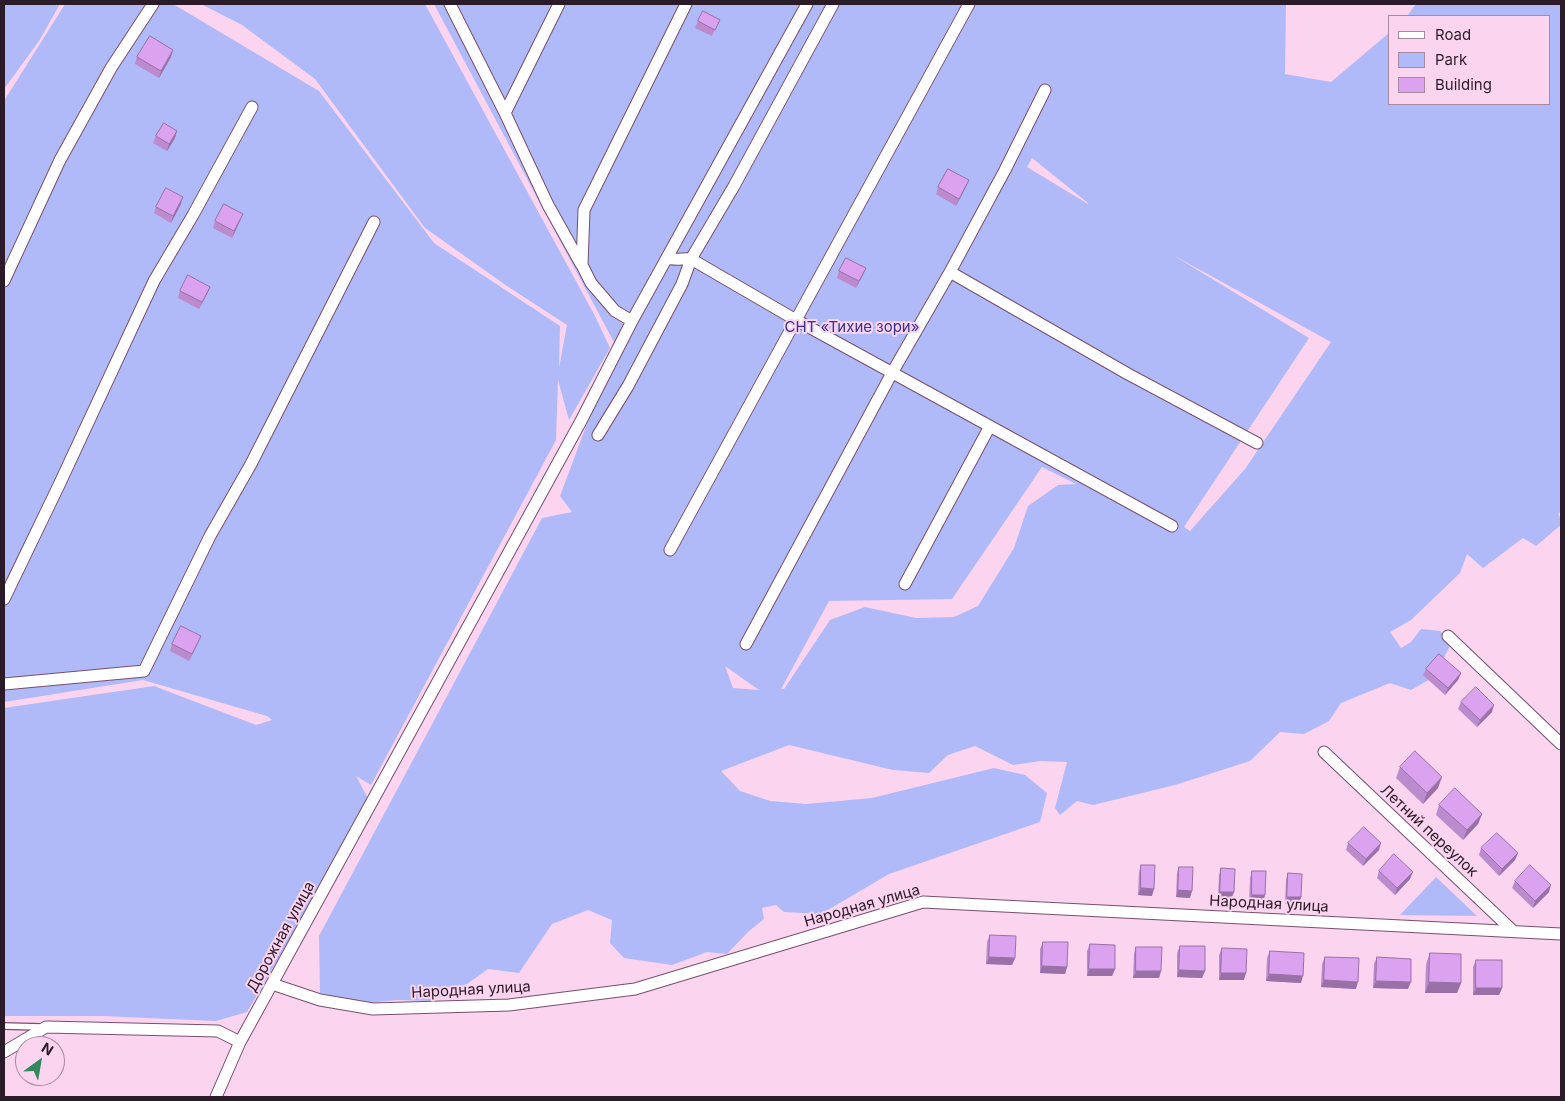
<!DOCTYPE html>
<html>
<head>
<meta charset="utf-8">
<style>
  body { margin:0 }
  #map { position:relative; width:1565px; height:1101px; overflow:hidden; background:#fbd4ef; font-family:Inter,sans-serif }
  canvas { display:block }
  .frame { position:absolute; inset:0; border:5px solid #2b1a27; pointer-events:none }
  .legend { position:absolute; left:1388px; top:15px; width:162px; height:90px; box-sizing:border-box; background:#fbd4ef; border:1px solid #a88a9f; margin:0; padding:6px 9px; list-style:none; font-size:15px; color:#2b1a27 }
  .legend li { display:flex; align-items:center; gap:10px; height:25px }
  .legend b { width:25px; border:1px solid #a88a9f }
  .north { position:absolute; left:15px; top:1036px; width:50px; height:50px; box-sizing:border-box; background:#fbd4ef; border:1px solid #a88a9f; border-radius:50%; rotate:32deg; font-size:14px; font-weight:700; line-height:20px; text-align:center; color:#2b1a27 }
  .north::after { content:''; display:block; margin:auto; width:18px; height:22px; background:#34895c; clip-path:polygon(50% 0,100% 100%,50% 72%,0 100%) }
</style>
</head>
<body>
<div id="map">
<canvas width="1565" height="1101"></canvas>
<div class="frame"></div>
<ul class="legend">
<li><b style="height:6px;background:#fff"></b>Road</li>
<li><b style="height:14px;background:#b0baf8"></b>Park</li>
<li><b style="height:14px;background:#daa2ef"></b>Building</li>
</ul>
<div class="north">N</div>
</div>
<script>
const ctx = document.querySelector('canvas').getContext('2d');
ctx.lineJoin = 'round';
function fillPath(path, color) {
  ctx.fillStyle = color;
  ctx.fill(path, 'evenodd');
}
function strokePath(path, color, width, dash) {
  ctx.strokeStyle = color;
  ctx.lineWidth = width;
  ctx.lineCap = dash ? 'butt' : 'round';
  ctx.setLineDash(dash || []);
  ctx.stroke(path);
}
function write(font, color, halo, rows, align = 'center') {
  ctx.font = font + ' Inter,sans-serif';
  ctx.lineWidth = 4;
  ctx.setLineDash([]);
  ctx.textBaseline = 'middle';
  ctx.strokeStyle = halo;
  ctx.fillStyle = color;
  for (const [text, x, y, turn = 0] of rows) {
    ctx.save();
    ctx.translate(x, y);
    ctx.rotate((+turn || 0) * Math.PI / 180);
    ctx.textAlign = isNaN(turn) ? turn : align;
    if (halo) ctx.strokeText(text, 0, 0);
    ctx.fillText(text, 0, 0);
    ctx.restore();
  }
}
const green = new Path2D(`
  M4 4H60L39 41 4 89Z
  M65 4H173L319 91 434 243 560 326 559 368 567 325 507 286 425 228 315 79 242 25 201 4H425L595 316 610 348 569 420 558 380 556 440 371 785 356 776 370 802 247 1012 216 1021 102 1016H4V708L154 686 256 725 272 720 267 716 143 680 4 702V101Z
  M434 4H1286L1285 74 1331 82 1389 33V104H1549V16H1407L1416 4H1561V511L1558 514 1561 519V525L1536 546 1523 538 1483 568 1467 554 1460 573 1411 620 1390 632 1401 648 1411 642 1421 629 1440 631 1451 644 1434 677 1411 690 1390 683 1341 703 1329 721 1304 734 1280 732 1250 761 1175 785 1093 805 1077 801 1060 815 1055 808 1067 762 1041 761 1013 765 975 746 948 755 929 773 893 770 789 745 721 771 740 791 770 801 806 804 872 798 994 768 1025 775 1047 793 1040 822 889 874 821 914 784 912 776 905 762 908 764 919 749 931 727 954 707 952 672 965 624 958 610 943 612 920 588 910 552 924 519 973 488 969 460 989 430 1001 397 1000 359 1004 320 993 319 936 542 518 572 512 560 496 616 346ZM1032 158 1088 203V204L1027 167ZM1173 255 1331 342 1245 469 1190 531 1184 527 1309 338ZM1042 467 1076 484 1058 485 1028 506 1014 548 978 606 954 617 916 618 865 607 830 620 784 689H781L829 601 952 599ZM725 666 759 690 733 688Z
  M1436 877 1477 916 1400 915Z`);
const service = new Path2D(`
  M4 1026 41 1027`);
const minor = new Path2D(`
  M450 4 505 113 548 205 581 264
  M505 113 559 4
  M668 258C675 261 683 258 691 259L796 320 1172 526
  M950 272 1128 374 1257 443
  M4 281 60 160 111 68 153 4
  M632 321 615 311 591 283 582 265 584 210 686 4
  M598 435 628 386 682 284 691 259 734 186 833 4
  M670 550 969 4
  M905 584 990 426
  M4 599 59 485 154 281 193 215 252 107
  M1448 636 1561 744
  M746 644 892 373 950 272 1005 170 1045 90
  M4 684 144 671 210 536 251 464 374 222
  M1324 752 1513 931
  M272 984 320 1000 373 1009 509 1005 635 989 923 902 1561 934
  M4 1052 46 1027 218 1031 240 1042
  M216 1097 240 1042 581 421 632 321 807 4`);
const wall = new Path2D(`
  M720 20 712 36 695 28 698 21Z
  M137 57H171L159 78 135 64Z
  M177 131 175 138 167 151 153 143 156 136Z
  M969 180 966 187 956 206 936 194 938 187Z
  M181 204 171 223 154 213 156 207Z
  M215 221H240L232 238 213 228Z
  M866 268 856 288 837 278 839 271Z
  M210 287 207 294 199 309 178 298 180 291Z
  M198 643 189 661 170 651 172 644Z
  M1426 669 1461 673 1458 680 1445 695 1423 675Z
  M1461 702 1492 712 1477 727 1458 709Z
  M1400 767 1438 788 1423 804 1396 778Z
  M1439 805 1482 814 1478 824 1463 840 1436 815Z
  M1348 843 1379 850 1363 866 1346 850Z
  M1481 848 1518 853 1515 860 1499 876 1479 855Z
  M1141 865 1152 896 1138 895 1139 872Z
  M1179 867 1190 898 1176 897 1177 873Z
  M1221 868 1234 892 1231 899H1218L1219 875Z
  M1252 871 1265 895 1263 902H1249L1250 878Z
  M1379 871 1410 879 1395 895 1377 878Z
  M1288 873 1301 897 1299 904H1285L1286 880Z
  M1515 881 1549 892 1533 908 1512 888Z
  M990 935 1015 958 1012 965 986 964 987 942Z
  M1043 942 1067 967 1065 974 1040 973V949Z
  M1090 944 1115 969 1112 976H1087V951Z
  M1180 946 1205 971 1202 978 1177 977V953Z
  M1136 947 1161 971 1159 978H1133L1134 954Z
  M1222 948 1244 980H1219V955Z
  M1270 951 1301 983 1266 981 1267 958Z
  M1430 953 1461 983 1457 993H1425L1426 964Z
  M1325 957 1356 989 1321 987 1322 964Z
  M1377 957 1408 989 1373 988 1374 964Z
  M1476 960 1502 988 1499 995H1473V967Z`);
const shadedWall = new Path2D(`
  M173 50 171 57 159 78 161 71Z
  M177 131 175 138 167 151 169 144Z
  M969 180 966 187 956 206 959 199Z
  M183 197 181 204 171 223 173 216Z
  M243 214 240 221 232 238 234 231Z
  M866 268 863 275 856 288 859 281Z
  M210 287 207 294 199 309 202 302Z
  M201 636 198 643 189 661 192 654Z
  M1461 673 1458 680 1445 695 1448 688Z
  M1494 705 1492 712 1477 727 1480 720Z
  M1442 777 1438 788 1423 804 1427 793Z
  M1482 814 1478 824 1463 840 1467 830Z
  M1381 843 1379 850 1363 866 1366 859Z
  M1518 853 1515 860 1499 876 1502 869Z
  M1413 872 1410 879 1395 895 1397 888Z
  M1551 885 1549 892 1533 908 1535 901Z
  M1141 888 1154 889 1152 896 1138 895Z
  M1178 890 1192 891 1190 898 1176 897Z
  M1220 892H1234L1231 899H1218Z
  M1252 895H1265L1263 902H1249Z
  M1287 897H1301L1299 904H1285Z
  M989 957 1015 958 1012 965 986 964Z
  M1042 966 1067 967 1065 974 1040 973Z
  M1089 969H1115L1112 976H1087Z
  M1179 970 1205 971 1202 978 1177 977Z
  M1136 971H1161L1159 978H1133Z
  M1221 973H1246L1244 980H1219Z
  M1269 974 1303 976 1301 983 1266 981Z
  M1324 980 1358 982 1356 989 1321 987Z
  M1376 981 1411 982 1408 989 1373 988Z
  M1429 982 1461 983 1457 993H1425Z
  M1476 988H1502L1499 995H1473Z`);
const building = new Path2D(`
  M703 11 720 20 715 30 698 21Z
  M150 36 173 50 161 71 137 57Z
  M164 123 177 131 169 144 156 136Z
  M948 169 969 180 959 199 938 187Z
  M166 188 183 197 173 216 156 207Z
  M224 204 243 214 234 231 215 221Z
  M846 258 866 268 859 281 839 271Z
  M188 275 210 287 202 302 180 291Z
  M181 626 201 636 192 654 172 644Z
  M1439 654 1461 673 1448 688 1426 669Z
  M1476 687 1494 705 1480 720 1461 702Z
  M1415 751 1442 777 1427 793 1400 767Z
  M1455 788 1482 814 1467 830 1439 805Z
  M1364 827 1381 843 1366 859 1348 843Z
  M1497 833 1518 853 1502 869 1481 848Z
  M1394 854 1413 872 1397 888 1379 871Z
  M1141 865H1155L1154 889 1141 888Z
  M1530 865 1551 885 1535 901 1515 881Z
  M1179 867H1193L1192 891 1178 890Z
  M1221 868 1235 869 1234 892H1220Z
  M1252 871H1266L1265 895H1252Z
  M1288 873 1302 874 1301 897H1287Z
  M990 935 1016 936 1015 958 989 957Z
  M1043 942H1068L1067 967 1042 966Z
  M1090 944 1115 945V969H1089Z
  M1180 946H1205V971L1179 970Z
  M1136 947H1162L1161 971H1136Z
  M1222 948 1247 949 1246 973H1221Z
  M1270 951 1304 953 1303 976 1269 974Z
  M1430 953 1461 954V983L1429 982Z
  M1325 957 1359 958 1358 982 1324 980Z
  M1377 957 1411 959V982L1376 981Z
  M1476 960H1502V988H1476Z`);
const parkNames = [
  ["СНТ «Тихие зори»",852,327]
];
const streetNames = [
  ["Летний переулок",1429,831,43],
  ["Народная улица",1269,904,3],
  ["Народная улица",862,906,-16],
  ["Дорожная улица",281,937,-61],
  ["Народная улица",471,990,-3]
];
fillPath(green, '#b0baf8');
strokePath(service, '#784f6d', 8);
strokePath(minor, '#784f6d', 13);
strokePath(service, '#fff', 5.5);
strokePath(minor, '#fff', 11);
fillPath(wall, '#bb8bce');
fillPath(shadedWall, '#9971a7');
fillPath(building, '#daa2ef');
strokePath(building, '#9971a7', 1);
write('15px', '#333290', '#fbd4ef', parkNames);
write('15px', '#2b1a27', '#fbd4ef', streetNames);
</script>
</body>
</html>
